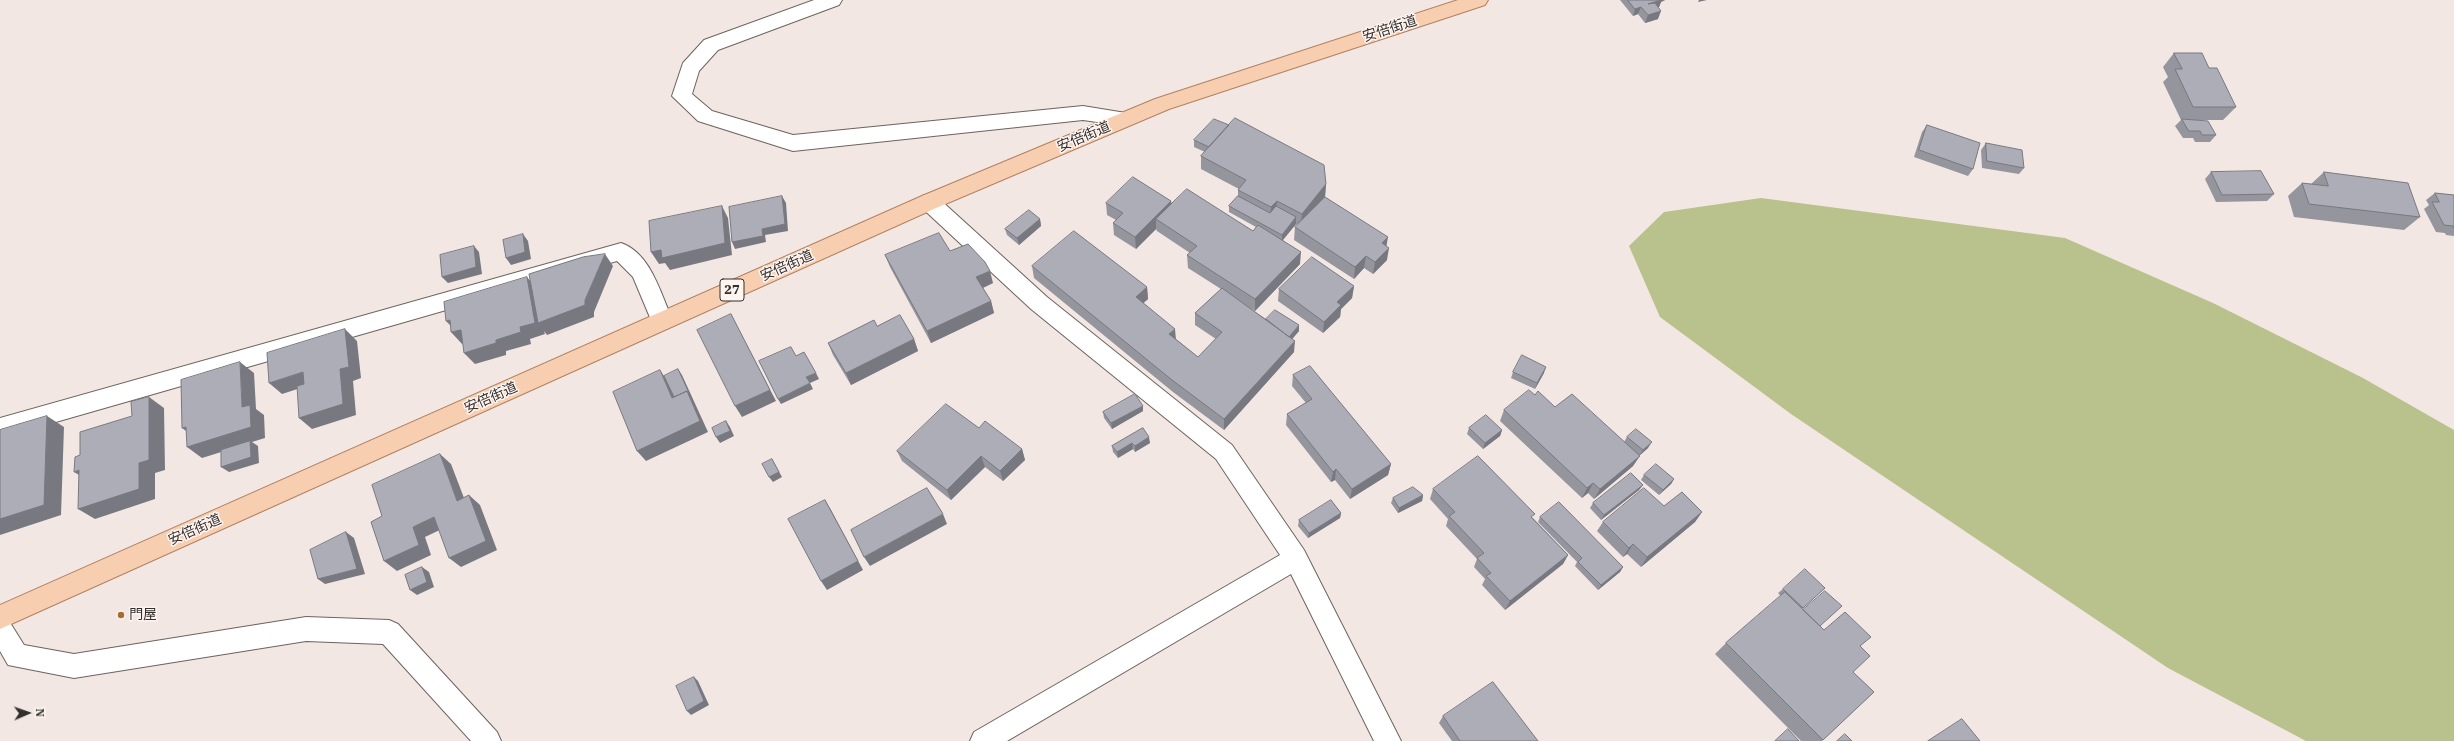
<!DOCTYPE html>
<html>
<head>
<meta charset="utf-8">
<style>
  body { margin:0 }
  #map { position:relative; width:2454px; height:741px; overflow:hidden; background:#f2e7e3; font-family:"IBM Plex Serif",serif }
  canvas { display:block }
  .north { position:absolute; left:8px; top:693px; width:40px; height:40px; -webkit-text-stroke:3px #fef5f1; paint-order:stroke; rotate:88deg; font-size:11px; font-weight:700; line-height:16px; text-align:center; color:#332f2d }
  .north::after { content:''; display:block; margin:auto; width:14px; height:18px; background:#332f2d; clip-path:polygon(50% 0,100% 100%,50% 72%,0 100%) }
</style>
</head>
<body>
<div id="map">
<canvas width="2454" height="741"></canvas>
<div class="north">N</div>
</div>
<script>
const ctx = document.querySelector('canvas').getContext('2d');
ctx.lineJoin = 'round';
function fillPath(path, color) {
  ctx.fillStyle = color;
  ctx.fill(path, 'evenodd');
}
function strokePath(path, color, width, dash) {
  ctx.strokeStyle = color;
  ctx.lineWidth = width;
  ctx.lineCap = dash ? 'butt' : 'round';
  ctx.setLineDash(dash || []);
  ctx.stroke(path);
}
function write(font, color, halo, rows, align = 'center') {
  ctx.font = font + ' "IBM Plex Serif","Noto Sans JP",serif';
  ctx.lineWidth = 3;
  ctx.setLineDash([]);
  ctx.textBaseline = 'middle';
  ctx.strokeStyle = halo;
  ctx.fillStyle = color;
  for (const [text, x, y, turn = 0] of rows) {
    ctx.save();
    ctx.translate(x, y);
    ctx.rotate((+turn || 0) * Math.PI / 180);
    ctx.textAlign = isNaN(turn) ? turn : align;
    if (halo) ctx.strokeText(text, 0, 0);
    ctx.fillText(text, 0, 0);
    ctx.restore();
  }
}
const forest = new Path2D(`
  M1761 198 2065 238 2213 303 2363 378 2454 430V741H2306L2168 668 1791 414 1660 317 1629 246 1664 212Z`);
const lane = new Path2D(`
  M814 0H842L839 5 718 50 699 71 692 94 712 111 793 135 1083 106 1132 114 1135 119 1132 124 1125 126 1083 120 793 151 698 121 672 96 683 63 704 40Z`);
const street = new Path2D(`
  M929 194 936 196 1047 297 1232 445 1304 550 1401 741H1374L1291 574 1007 741H970L974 732 1280 555 1216 459 1031 309 922 208 919 202 922 196Z
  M621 243C651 253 661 295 673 321L670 327 662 330 654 327 633 277 617 261 0 438V418Z
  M0 617 9 621 24 645 74 654 306 617 389 620 398 624 497 732 501 741H471L383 644 306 641 74 678 8 665 0 651Z`);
const primary = new Path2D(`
  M1458 0H1488L1485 5 1169 109 936 208 0 629V605L922 196 1155 99Z`);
const wall = new Path2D(`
  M1620 0H1665L1661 2 1659 7H1658V19L1645 23 1638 14 1633 16Z
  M2174 53 2209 68 2236 107 2223 120H2197L2216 135 2210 142H2195L2193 138H2183L2175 126 2181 120 2163 82 2168 77 2163 67Z
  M1927 125 1973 169 1968 176 1914 157 1922 132Z
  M1194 140 1326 184 1325 197 1386 246 1387 260 1373 274 1364 268 1354 279 1294 240 1295 227 1297 225 1296 224 1283 240 1300 264 1255 311 1248 307 1266 319 1299 331 1292 339 1294 352 1224 430 1173 392 1034 278 1032 266 1147 287 1148 299 1143 303 1176 339 1198 357 1216 339 1195 325V313L1221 289 1188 268 1187 255 1190 253 1157 231 1156 229 1136 249 1114 235 1113 223 1116 220 1107 215 1106 203 1171 201 1172 204 1253 231 1256 227 1229 212V206L1238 196V190L1239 189 1201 169V156L1205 152 1194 147Z
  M1986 143 2024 168 2019 174 1982 168 1981 150Z
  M2211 172 2274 194 2267 201 2216 202 2205 179Z
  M2324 172 2420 217 2404 230 2294 217 2288 196 2302 183 2311 184Z
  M2435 193 2454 195V236L2446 235 2445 233 2436 232 2424 209 2429 205 2426 200Z
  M1040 219 1041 226 1019 245 1007 235 1005 229Z
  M950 251 993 283 983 288 991 301 994 313 931 343 890 267 885 255Z
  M1354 286 1352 298 1341 309 1340 317 1323 333 1278 301 1279 289Z
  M877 326 914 339 918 351 851 385 833 355 828 343Z
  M1513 372 1544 373 1535 389 1511 378Z
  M1293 375 1391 464 1388 475 1350 499 1335 480 1331 482 1286 425 1287 414 1306 403 1292 386Z
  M1535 395 1555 407 1624 442 1627 437 1648 448 1639 456 1633 466 1594 499 1588 493 1582 498 1500 421 1504 410Z
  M1143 406V411L1112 429 1104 418 1103 412Z
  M979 428 1022 449 1025 460 1003 481 985 467 951 500 902 461 897 451Z
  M1143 428 1150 443 1135 452 1133 449 1118 458 1113 452 1112 446Z
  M1469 428 1502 430 1500 436 1483 449 1467 434Z
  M1644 475 1674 479 1671 484 1659 495 1641 480Z
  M1643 485 1639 490 1601 520 1590 508 1593 503Z
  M1433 489 1533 518 1568 555 1563 564 1505 610 1482 585 1485 579 1474 567 1477 559 1446 526 1448 519 1430 499Z
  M1423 495 1422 501 1398 513 1391 503 1393 498Z
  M1664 506 1702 512 1695 522 1641 567 1627 554 1623 557 1597 531 1603 522Z
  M1341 513 1340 518 1308 538 1298 526 1299 520Z
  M1540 517 1623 567 1620 572 1598 590 1575 566 1577 562 1538 522Z
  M1825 588 1802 609 1824 630 1860 646 1853 672 1874 692 1822 741H1801L1715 654 1726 643 1781 596 1778 593 1783 589Z
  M1443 716 1538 741H1452L1439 723Z`);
const shadedWall = new Path2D(`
  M1661 0H1665L1661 2 1659 7 1645 12 1648 4Z
  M1699 0H1707L1698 2Z
  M1641 7 1638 14 1633 16 1635 9Z
  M1661 11 1658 19 1645 23 1648 15Z
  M1326 184 1325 197 1301 226 1302 214Z
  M782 196 786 203 788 231 765 235 766 242 735 249 732 242 762 229Z
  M1171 201 1172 214 1156 219V229L1136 249 1135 237Z
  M1277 201 1276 213 1270 220 1271 207Z
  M722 206 728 218 732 255 670 270 665 263 659 264 651 252Z
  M1296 217V224L1282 241V235Z
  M1040 219 1041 226 1019 245 1017 238Z
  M523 234 528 241 531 259 511 265 506 258Z
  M1388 237 1386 249 1382 243Z
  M474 246 479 252 482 274 448 283 442 277Z
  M1389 248 1387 260 1373 274 1375 262Z
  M1301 252 1300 264 1255 311V299Z
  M605 254 613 266 594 312V317L547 335 544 331 545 334 530 339 531 344 506 351V355L475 364 464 353 496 340 520 327 527 277 537 289 585 300Z
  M1366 256 1364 268 1354 279 1355 267Z
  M990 271 993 283 980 289 976 277Z
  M1354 286 1352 298 1341 309 1340 317 1323 333 1324 322 1337 302Z
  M1147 287 1148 299 1137 309 1136 297Z
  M991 301 994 313 931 343 927 331Z
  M731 314 737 326 776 401 742 417 735 406Z
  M450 320 461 330 471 341 462 344 451 332 456 331 446 321Z
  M1299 325V331L1288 344V338Z
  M345 329 357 341 361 378 353 381 356 415 312 429 299 418 340 369Z
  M1175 329 1176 340 1169 334Z
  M914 339 918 351 851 385 846 373Z
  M1295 341 1294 352 1224 430V419Z
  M240 362 254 373 256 409 264 415 265 438 252 442 258 446 259 463 229 472 221 467 250 443 202 458 187 447 242 407Z
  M1546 367 1544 373 1535 389 1537 383Z
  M678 369 682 375 708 432 646 461 637 451 672 398 660 370 668 382Z
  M303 372 316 383 282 394 269 383Z
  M816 373 819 379 810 383 806 377Z
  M810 383 813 389 781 404 778 399Z
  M149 397 164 408 165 470 155 473V499L95 519 78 509 139 463Z
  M1143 406V411L1112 429 1111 423Z
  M47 416 64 427 61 515 0 535V519Z
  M726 421 730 427 734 436 720 443 716 437Z
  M186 427 197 439 182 428Z
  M1502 430 1500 436 1483 449 1485 443Z
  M1149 437 1150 443 1135 452V446Z
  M1652 442 1648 448 1639 456 1643 450Z
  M1132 443 1133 449 1118 458 1117 452Z
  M1022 449 1025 460 1003 481 1000 471Z
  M440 454 451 464 469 511 457 501Z
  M981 456 985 467 951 500 947 490Z
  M1640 456 1633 466 1594 499 1600 489Z
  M772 459 782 477 773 482 769 477Z
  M1391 464 1388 475 1350 499 1352 489Z
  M1336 469 1335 480 1331 482 1333 472Z
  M79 470 91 482 74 472Z
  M1674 479 1671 484 1659 495 1663 490Z
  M1593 483 1588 493 1582 498 1587 488Z
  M1643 485 1639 490 1601 520 1604 515Z
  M469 495 480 505 497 550 461 567 449 558Z
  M1423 495 1422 501 1398 513 1399 508Z
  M825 500 831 510 863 570 827 590 821 581Z
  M1702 512 1695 522 1641 567 1647 557Z
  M1341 513 1340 518 1308 538 1309 533Z
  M943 514 947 524 870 566 864 557Z
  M434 517 446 527 425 537 431 555 397 571 384 561 413 527Z
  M346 532 354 538 365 574 325 584 318 579Z
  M1633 544 1627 554 1623 557 1629 548Z
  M1568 555 1563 564 1505 610 1510 601Z
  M422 567 429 572 434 587 417 595 410 590Z
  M1623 567 1620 572 1598 590 1601 585Z
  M694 677 698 681 709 705 691 715 687 711Z`);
const building = new Path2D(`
  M1628 0H1661L1648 4 1655 3 1661 11 1648 15 1641 7 1635 9Z
  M2174 53H2202L2209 68H2217L2236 107H2193L2175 69H2182Z
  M1235 118 1324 165 1326 184 1302 214 1277 201 1271 207 1238 190 1246 180 1201 156Z
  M1214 119 1229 125 1209 147 1194 140Z
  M2182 119 2208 121 2216 135H2202L2200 131H2189Z
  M1927 125 1980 143 1973 169 1919 150Z
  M1986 143 2022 150 2024 168 1987 161Z
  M2261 171 2274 194 2222 195 2211 172Z
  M2324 172 2408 183 2420 217 2309 204 2302 183 2328 186Z
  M1133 177 1171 201 1135 237 1113 223 1123 213 1106 203Z
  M1187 189 1253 231 1258 225 1301 252 1255 299 1187 255 1197 246 1156 219Z
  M2435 193 2454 195V228L2453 226 2444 225 2432 202H2439Z
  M782 196 785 224 762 229 763 236 732 242 729 207Z
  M1238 196 1270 213 1276 206 1296 217 1282 235 1229 206Z
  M1325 197 1388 237 1382 243 1389 248 1375 262 1366 256 1355 267 1295 227Z
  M722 206 725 243 662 258 661 250 651 252 649 221Z
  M1029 210 1040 219 1017 238 1005 229Z
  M1074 231 1147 287 1136 297 1175 329 1169 334 1198 357 1222 332 1195 313 1222 288 1295 341 1224 419 1172 380 1032 266Z
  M939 233 950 251 968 244 985 262 990 271 976 277 991 301 927 331 885 255Z
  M523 234 525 252 506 258 503 240Z
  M474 246 476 267 442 277 440 255Z
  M605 254 585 300V305L538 323 529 274 583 257Z
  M1312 257 1354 286 1337 302 1341 305 1324 322 1279 289Z
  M527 277 535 323 520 327 521 332 496 340V343L464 353 461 330 451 332 450 320 446 321 444 302Z
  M1275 310 1299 325 1289 337 1266 319Z
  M731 314 770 390 735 406 697 330Z
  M900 315 914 339 846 373 828 343 874 320 877 326Z
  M345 329 349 367 340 369 343 404 299 418 297 386 304 384 303 372 269 383 267 353Z
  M791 347 796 356 804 352 816 373 806 377 810 383 778 399 759 361Z
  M1522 355 1546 367 1537 383 1513 372Z
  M240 362 242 407 250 405 251 427 187 447 186 427 182 428 181 380Z
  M1310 366 1391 464 1352 489 1336 469 1333 472 1287 414 1312 399 1293 375Z
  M678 369 691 397 687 391 674 397 664 376Z
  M660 370 672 398 687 391 700 421 637 451 613 392Z
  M1529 390 1535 395 1538 391 1555 407 1572 394 1640 456 1600 489 1593 483 1587 488 1504 410Z
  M1135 394 1143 406 1111 423 1103 412Z
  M149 397V460L139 463V489L78 509 79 470 74 472 75 457 80 455V432L132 416 131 402Z
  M946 404 979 428 985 421 1022 449 1000 471 981 456 947 490 897 451Z
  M1486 415 1502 430 1485 443 1469 428Z
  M47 416 44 505 0 519V430Z
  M726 421 730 431 716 437 712 428Z
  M1143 428 1149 437 1135 446 1132 443 1117 452 1112 446Z
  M1636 429 1652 442 1643 450 1627 437Z
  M250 441 251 457 221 467V450Z
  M440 454 457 501 469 495 486 541 449 558 434 517 413 527 419 545 384 561 371 522 382 516 372 485Z
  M1478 456 1535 514 1531 517 1568 555 1510 601 1486 576 1491 573 1477 558 1484 553 1449 516 1455 512 1433 489Z
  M772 459 779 472 769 477 762 464Z
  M1656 464 1674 479 1663 490 1644 475Z
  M1631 473 1643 485 1604 515 1593 503Z
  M1413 487 1423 495 1399 508 1393 498Z
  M927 488 943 514 864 557 851 530Z
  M1644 488 1664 506 1682 492 1702 512 1647 557 1633 544 1629 548 1603 522Z
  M825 500 858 561 821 581 788 519Z
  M1331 500 1341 513 1309 533 1299 520Z
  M1559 502 1623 567 1601 585 1578 562 1582 558 1540 517Z
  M346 532 357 569 318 579 310 550Z
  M422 567 427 582 410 590 405 575Z
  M1805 569 1825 588 1803 608 1783 589Z
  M1825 591 1842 606 1820 626 1803 610Z
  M1785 592 1824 630 1845 612 1871 637 1860 646 1870 656 1853 672 1874 692 1823 740 1726 643Z
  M694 677 704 701 687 711 676 686Z
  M1493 682 1538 741H1460L1443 716Z
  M1962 719 1980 741H1928Z
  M1788 729 1799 741H1775Z
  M1845 734 1852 741H1837Z`);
const markers = [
  [121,615,4,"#a96b31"]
];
const shields = [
  [732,290,24]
];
const shieldNames = [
  ["27",732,290]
];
const streetNames = [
  ["安倍街道",1390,29,-18],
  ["安倍街道",1084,137,-23],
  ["安倍街道",787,266,-24],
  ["安倍街道",491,398,-24],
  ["安倍街道",195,530,-24]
];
const poiNames = [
  ["門屋",129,615]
];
fillPath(forest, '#b9c28c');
strokePath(lane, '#6c635f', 2);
strokePath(street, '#6c635f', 2);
strokePath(primary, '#b08161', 2);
fillPath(lane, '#fff');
fillPath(street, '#fff');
fillPath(primary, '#f8ceb1');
fillPath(wall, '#94959d');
fillPath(shadedWall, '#787980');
fillPath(building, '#acadb7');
strokePath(building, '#787980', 1);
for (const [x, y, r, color] of markers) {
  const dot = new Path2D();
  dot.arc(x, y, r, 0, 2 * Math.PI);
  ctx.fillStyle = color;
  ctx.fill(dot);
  strokePath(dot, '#fef5f1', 1.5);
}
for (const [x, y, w] of shields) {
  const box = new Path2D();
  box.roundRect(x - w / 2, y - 11, w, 22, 3);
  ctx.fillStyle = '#fef5f1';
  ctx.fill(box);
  strokePath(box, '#332f2d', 1);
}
write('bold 13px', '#332f2d', null, shieldNames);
write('14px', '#332f2d', '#fef5f1', streetNames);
write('14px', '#332f2d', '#fef5f1', poiNames, 'left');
</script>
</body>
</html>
